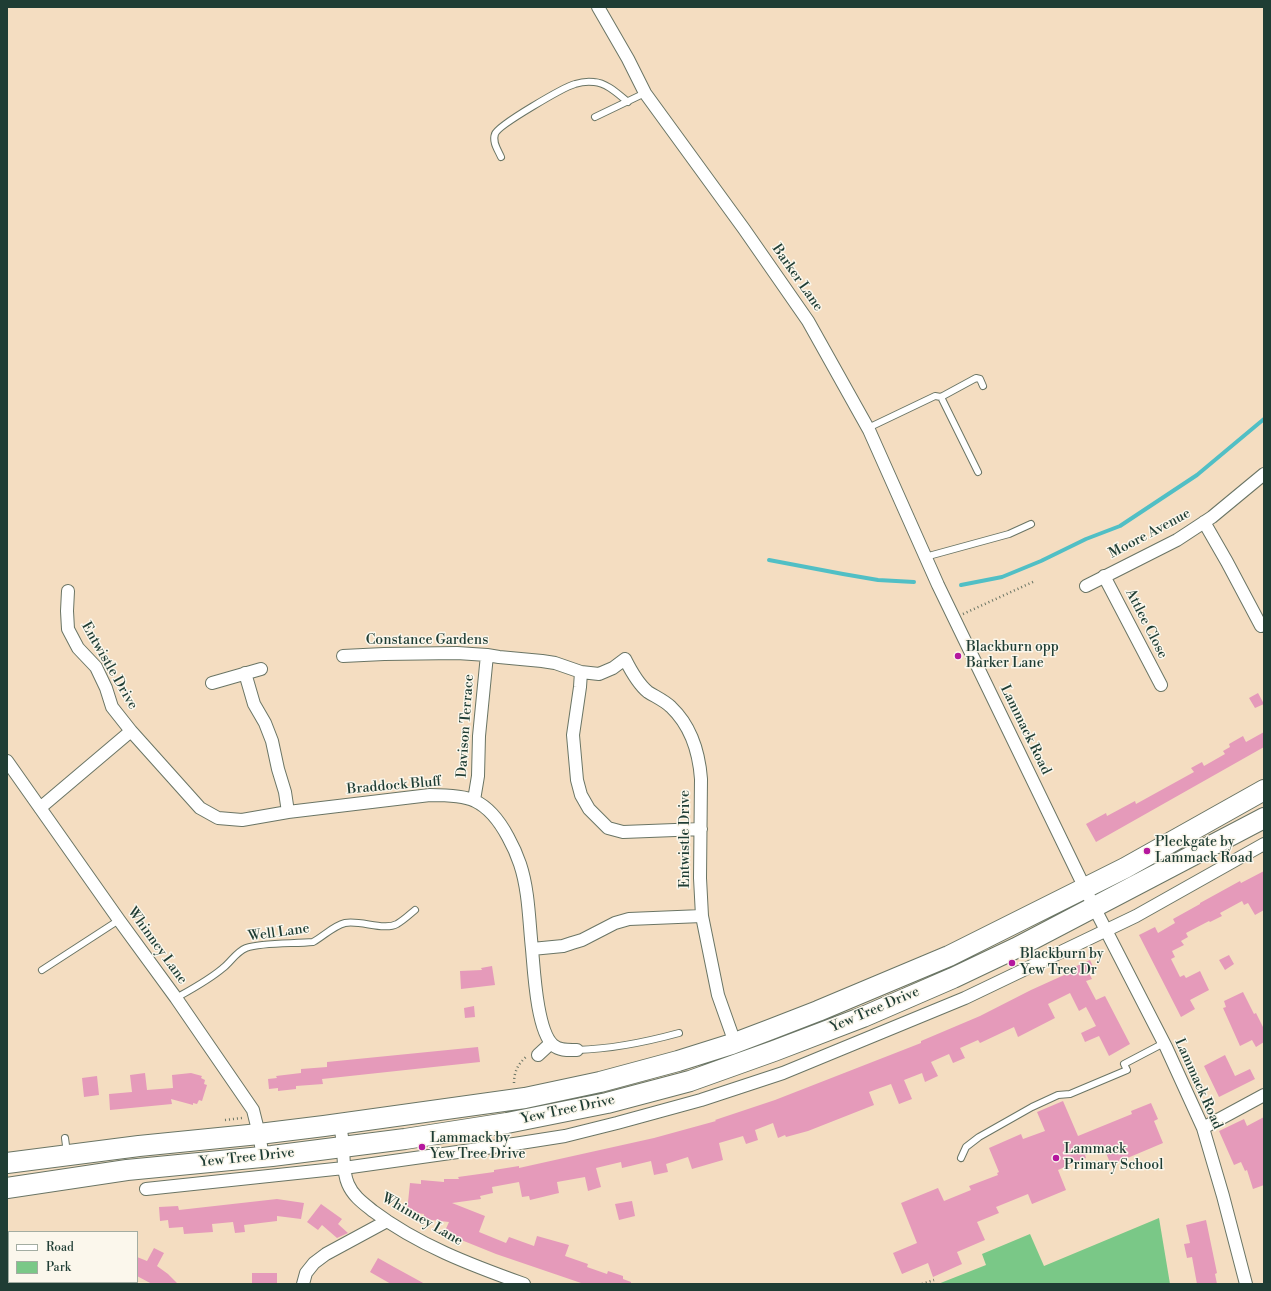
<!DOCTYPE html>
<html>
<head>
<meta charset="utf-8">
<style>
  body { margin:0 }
  #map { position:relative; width:1271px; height:1291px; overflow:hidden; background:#f4ddc1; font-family:"Libre Bodoni",serif }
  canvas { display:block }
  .frame { position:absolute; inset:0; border:8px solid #1f3d34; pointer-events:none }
  .legend { position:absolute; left:8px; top:1231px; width:130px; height:52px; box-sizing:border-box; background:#fbf7ec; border:1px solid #a3ada2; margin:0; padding:5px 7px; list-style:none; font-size:12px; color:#1f3d34 }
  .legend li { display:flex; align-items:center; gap:8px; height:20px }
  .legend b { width:20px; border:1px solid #a3ada2 }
</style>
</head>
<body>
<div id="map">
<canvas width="1271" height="1291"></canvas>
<div class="frame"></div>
<ul class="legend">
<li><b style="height:5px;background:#fff"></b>Road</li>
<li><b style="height:11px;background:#7ac887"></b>Park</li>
</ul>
</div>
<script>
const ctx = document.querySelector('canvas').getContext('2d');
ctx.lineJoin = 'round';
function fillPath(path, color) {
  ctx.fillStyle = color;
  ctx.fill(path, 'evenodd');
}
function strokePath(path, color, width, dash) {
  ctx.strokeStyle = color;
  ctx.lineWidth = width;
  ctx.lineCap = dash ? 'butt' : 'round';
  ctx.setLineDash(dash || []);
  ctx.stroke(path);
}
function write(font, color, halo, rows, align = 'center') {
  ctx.font = font + ' "Libre Bodoni",serif';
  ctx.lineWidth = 3;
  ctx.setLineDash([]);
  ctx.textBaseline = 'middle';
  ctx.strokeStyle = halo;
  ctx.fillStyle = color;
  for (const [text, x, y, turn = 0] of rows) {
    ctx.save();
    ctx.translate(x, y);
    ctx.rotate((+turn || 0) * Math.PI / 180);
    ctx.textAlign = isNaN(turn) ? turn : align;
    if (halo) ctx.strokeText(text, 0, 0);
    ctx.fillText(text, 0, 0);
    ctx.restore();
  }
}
const green = new Path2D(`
  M1159 1218 1170 1284H938L986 1265 982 1254 1030 1234 1044 1266Z`);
const stream = new Path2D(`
  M769 560 843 574 878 580 914 582
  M961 585 1002 577 1041 561 1086 539 1120 526 1197 475 1264 419`);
const building = new Path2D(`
  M1258 693 1264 704 1255 708 1249 698Z
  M1264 732V747L1096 842 1086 824 1106 813 1107 816 1135 801 1136 804 1194 772 1191 768 1202 762 1204 766 1225 754 1223 751 1230 747 1229 744 1243 736 1246 742Z
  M1264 871V910L1255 915 1248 903 1244 905 1242 901 1220 913 1222 916 1210 922 1209 921 1186 933 1188 937 1181 941 1184 945 1172 951 1175 957 1171 959 1180 977 1184 975 1186 978 1200 971 1209 990 1190 1000 1195 1009 1181 1017 1139 935 1155 927 1158 933 1175 923 1173 919 1200 904V903L1240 881 1241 883Z
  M1229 955 1234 964 1225 970 1219 960Z
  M1090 960 1095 971 1089 973 1092 979 1086 981 1096 1000 1105 996 1130 1044 1109 1056 1099 1036 1085 1042 1081 1033 1096 1026 1086 1007 1079 1011 1070 993 1048 1004 1055 1018 1018 1037 1014 1027 980 1043 978 1040 960 1048 965 1058 953 1063 949 1054 931 1062 938 1076 925 1082 922 1073 904 1080 912 1099 899 1104 891 1084 869 1092 874 1105 808 1131 786 1137 785 1135 778 1138 773 1123 755 1130 758 1140 746 1144 743 1136 719 1143 723 1160 692 1169 688 1157 666 1164 668 1172 654 1175 651 1161 622 1168 621 1162 596 1168 601 1187 588 1191 585 1177 557 1182 559 1193 530 1200 529 1196 522 1197 519 1182 492 1187 493 1193 480 1196 481 1199 452 1203 485 1216 479 1232 506 1243 509 1237 534 1246 537 1236 569 1245 565 1256 588 1264 587 1267 607 1274 608 1271 623 1276V1279L631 1282V1284H584L496 1254 444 1233 449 1222 423 1219 424 1214 407 1212 410 1183 421 1184V1180L444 1182V1179H459L458 1177 494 1172V1170L519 1166V1168L654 1138 716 1121 715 1120 775 1100 921 1043V1041L980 1016 1031 990 1073 971 1072 968Z
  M492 966 495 985 461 989 460 971 482 970 481 968Z
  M1243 992 1254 1014 1256 1013 1264 1029V1042L1256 1047 1252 1040 1240 1046 1223 1008 1226 1007 1224 1001Z
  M474 1006 475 1017 465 1018 464 1008Z
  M478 1047 480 1062 322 1079 323 1084 296 1086V1089L278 1091V1088L269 1089 268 1079 277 1078 276 1076 301 1073V1069L327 1067V1062Z
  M1225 1055 1235 1076 1250 1069 1255 1079 1219 1097 1204 1066Z
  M145 1073 147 1090 173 1088 172 1075 191 1073 202 1076 201 1078 205 1080 204 1084 207 1085 202 1101 199 1100 197 1104 193 1103V1105L171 1099 172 1104 110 1110 109 1094 132 1092 130 1075Z
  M97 1076 99 1095 84 1097 82 1078Z
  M1063 1101 1078 1136 1132 1114 1131 1111 1151 1103 1158 1119 1154 1121 1163 1143 1111 1165 1104 1148 1085 1155 1086 1158 1058 1170 1066 1190 1032 1204 1028 1194 996 1207 999 1213 977 1222 985 1240 957 1252 962 1264 933 1277 928 1263 902 1274 893 1253 917 1243 901 1203 938 1188 944 1201 971 1190 969 1186 998 1175 997 1173 999 1172 989 1148 1021 1134 1023 1139 1045 1131 1037 1112Z
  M1264 1117V1185L1253 1189 1247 1170 1245 1171 1241 1162 1234 1165 1219 1131 1244 1119 1247 1126Z
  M277 1199 304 1203 301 1219 277 1216V1221L244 1225 245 1232 235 1233 233 1222 212 1224 213 1232 184 1234 183 1227 169 1228 168 1220 160 1221 159 1207 178 1206 179 1210Z
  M632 1201 635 1216 619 1220 615 1204Z
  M321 1204 342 1219 338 1224 348 1233 337 1238 322 1225 318 1230 307 1222Z
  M1206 1220 1217 1273 1215 1274 1217 1284H1197L1192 1257 1187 1258 1184 1244 1190 1243 1186 1225Z
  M154 1248 164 1253 157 1266 168 1274 178 1284H152L137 1276V1257L147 1261Z
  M378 1258 394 1267 425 1284H391L370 1272Z
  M252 1273H277V1284H252Z`);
const path = new Path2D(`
  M963 614 1035 581
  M514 1083C514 1072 518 1064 526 1057
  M225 1120 242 1118
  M922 1284 934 1280`);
const service = new Path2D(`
  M595 117 645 93
  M501 157C498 150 492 142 495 134 498 125 564 87 575 84 581 82 587 81 594 82 607 83 618 94 628 102
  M941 397 976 378 980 379 983 386
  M868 428 935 396 941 397 978 472
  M925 557 1009 534 1031 524
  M42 970 119 920
  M176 998C192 989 209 980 223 968 231 962 236 952 246 948 263 942 294 944 313 942 324 936 333 926 345 923 361 920 384 931 397 924 404 920 409 915 415 910
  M577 1050C612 1049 646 1042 679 1033
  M65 1138 67 1153
  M961 1158 966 1147 979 1137 1032 1107 1058 1095 1070 1094 1127 1070 1124 1064 1164 1043`);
const minor = new Path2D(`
  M598 7 628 59 645 93 744 229 808 321 869 430 938 585 1094 907 1166 1047 1203 1128 1223 1196 1246 1284
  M1204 522 1227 562 1261 626
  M1104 576 1161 685
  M1086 586 1177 540 1212 517 1264 474
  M343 656 384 654 457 653 487 655 499 657 542 661 555 663 581 672 599 674 613 668 625 659C631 671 638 684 648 692 656 697 665 701 671 707 691 726 699 752 701 779L700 878 702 916 718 995 735 1043
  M581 672 580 687 573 735 577 780 581 795 589 809 608 828 623 832 701 829
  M245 673 254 704 265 723 272 741 278 769 285 792 288 812
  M212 683 261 669
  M131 731 200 808 218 818 242 820 288 812 430 795C442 795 465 796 475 801 490 808 500 822 508 837 513 846 517 855 520 864 529 891 529 922 532 949L563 946 572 943 582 940 615 923 629 919 702 916
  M7 761 119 920 176 998 253 1110 259 1134 263 1157
  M474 800 478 776 479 736 487 655
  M40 808 131 731 112 707 106 688 96 667 78 648 68 629 67 611 68 591
  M532 949C534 971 537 1031 553 1045 560 1051 569 1050 577 1050
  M538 1055 551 1043
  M340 1124C341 1132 343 1140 343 1148 344 1160 343 1173 348 1184 353 1196 363 1203 373 1211 418 1245 471 1265 524 1284
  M1203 1128 1264 1095
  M146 1189 344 1168 514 1144 565 1136 617 1123 701 1100 783 1073 965 998 1136 916 1264 844
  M303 1284 306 1273 314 1263 326 1254 387 1221`);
const trunk = new Path2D(`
  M7 1163 139 1146 259 1134 324 1126 525 1098 600 1082 678 1061 732 1044 769 1030 818 1011 949 956 1125 868 1264 790
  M7 1188 127 1170 272 1156 405 1139 507 1123 607 1103 690 1081 774 1051 863 1017 953 978 1016 948 1264 818`);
const markers = [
  [958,656,4,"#b5179e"],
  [1147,851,4,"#b5179e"],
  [1012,963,4,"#b5179e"],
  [422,1147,4,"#b5179e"],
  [1056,1158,4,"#b5179e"]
];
const streetNames = [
  ["Barker Lane",797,278,55],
  ["Moore Avenue",1150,534,-28],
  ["Attlee Close",1146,624,63],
  ["Constance Gardens",427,641],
  ["Entwistle Drive",109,666,60],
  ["Davison Terrace",466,726,-86],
  ["Lammack Road",1025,730,64],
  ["Braddock Bluff",394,786,-5],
  ["Entwistle Drive",686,839,-90],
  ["Well Lane",279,933,-8],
  ["Whinney Lane",157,946,54],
  ["Yew Tree Drive",875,1010,-23],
  ["Lammack Road",1198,1084,66],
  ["Yew Tree Drive",568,1110,-12],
  ["Yew Tree Drive",247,1158,-6],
  ["Whinney Lane",422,1220,30]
];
const poiNames = [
  ["Blackburn opp",966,648],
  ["Barker Lane",966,664],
  ["Pleckgate by",1155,843],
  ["Lammack Road",1155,859],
  ["Blackburn by",1020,955],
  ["Yew Tree Dr",1020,971],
  ["Lammack by",430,1139],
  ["Yew Tree Drive",430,1155],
  ["Lammack",1064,1150],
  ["Primary School",1064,1166]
];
fillPath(green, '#7ac887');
strokePath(stream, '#51bfc5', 4);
fillPath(building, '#e59aba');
strokePath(service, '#6a7565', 8);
strokePath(minor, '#6a7565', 14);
strokePath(trunk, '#6a7565', 22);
strokePath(path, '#6a7565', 2.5, [1, 3]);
strokePath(service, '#fff', 6);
strokePath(minor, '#fff', 12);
strokePath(trunk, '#fff', 20);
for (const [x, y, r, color] of markers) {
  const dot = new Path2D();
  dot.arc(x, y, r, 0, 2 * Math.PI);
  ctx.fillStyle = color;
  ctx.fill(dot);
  strokePath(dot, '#fbf7ec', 1.5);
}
write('14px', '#1f3d34', '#fbf7ec', streetNames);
write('14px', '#1f3d34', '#fbf7ec', poiNames, 'left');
</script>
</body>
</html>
